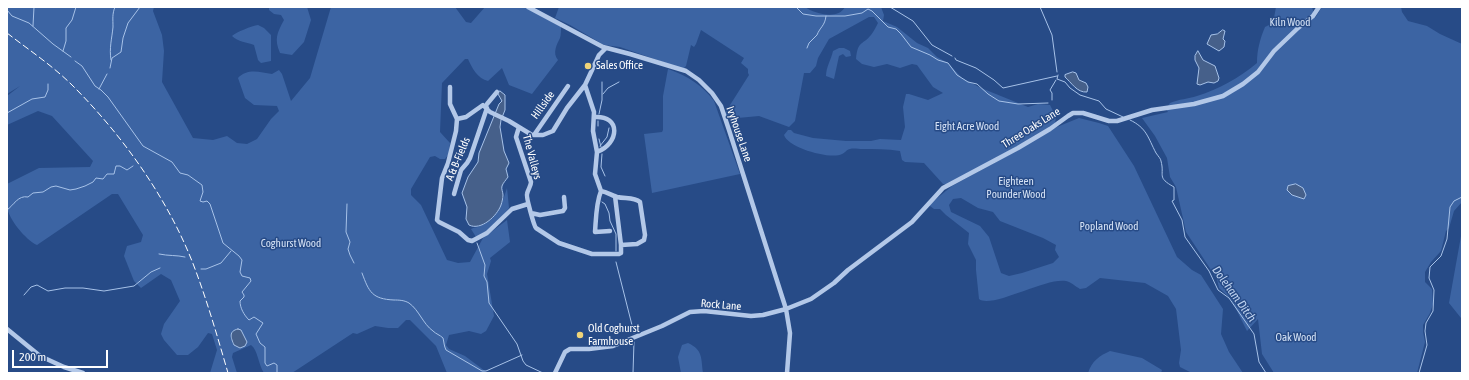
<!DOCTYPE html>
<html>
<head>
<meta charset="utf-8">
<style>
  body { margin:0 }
  #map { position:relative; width:1469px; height:380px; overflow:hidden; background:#274b87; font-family:"Asap Condensed",sans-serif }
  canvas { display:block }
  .frame { position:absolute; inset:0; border:8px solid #fff; pointer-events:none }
  .scale { position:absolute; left:12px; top:350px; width:96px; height:18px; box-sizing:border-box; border:2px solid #fff; border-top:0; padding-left:5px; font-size:12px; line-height:14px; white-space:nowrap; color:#fff; -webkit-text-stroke:3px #274b87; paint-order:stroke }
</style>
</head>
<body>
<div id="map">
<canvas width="1469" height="380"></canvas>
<div class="frame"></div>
<div class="scale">200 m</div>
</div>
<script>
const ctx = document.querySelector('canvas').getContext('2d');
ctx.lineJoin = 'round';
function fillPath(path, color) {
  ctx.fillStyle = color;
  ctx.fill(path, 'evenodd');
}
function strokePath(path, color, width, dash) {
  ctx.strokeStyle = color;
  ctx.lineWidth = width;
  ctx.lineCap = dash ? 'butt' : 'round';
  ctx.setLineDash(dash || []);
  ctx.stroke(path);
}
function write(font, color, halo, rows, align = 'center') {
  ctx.font = font + ' "Asap Condensed",sans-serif';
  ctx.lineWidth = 3;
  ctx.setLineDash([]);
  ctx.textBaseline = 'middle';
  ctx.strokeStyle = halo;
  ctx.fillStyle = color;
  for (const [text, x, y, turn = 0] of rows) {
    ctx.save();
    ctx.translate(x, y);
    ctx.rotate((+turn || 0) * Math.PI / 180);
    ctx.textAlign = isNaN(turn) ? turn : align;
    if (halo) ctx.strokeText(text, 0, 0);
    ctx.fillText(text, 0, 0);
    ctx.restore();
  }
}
const green = new Path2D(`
  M7 7H154L153 11 162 35 164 51 162 82 193 138 213 140 227 136 237 143 247 144 257 139 271 119 279 111 277 106 254 105 245 98 238 78C247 68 260 72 272 74L279 70 282 74 291 101 310 78 331 7H455L466 22 471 23 485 7H526L561 27C561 30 561 35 560 38 557 44 552 53 558 60L532 94 509 85 502 68 488 81C478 79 472 68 468 59H465L442 83 440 132 450 143 449 154 445 159H440L435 156 430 157 411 189V195L421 205 447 260 458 263 470 262 483 238 507 220 510 242 490 258 491 261 487 274 494 316 486 331 481 334 469 331 449 335 446 345 449 349 465 356 485 371 484 373H447L436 346 410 320H406L398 328H388L375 326 357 334 353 333 292 373H264C258 364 258 350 251 345L233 353 232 357 237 373H210L217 350 212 334 208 333 198 347 188 355H177L164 340 161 334 164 324 180 301 171 280 161 274 141 288 134 281 124 256 127 246 141 242 143 235 118 194H112L37 245C26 240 8 219 7 206 6 199 7 191 7 184L39 168 90 167 93 161 52 116 38 111 7 125V96L20 86 7 94Z
  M269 7H307L311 20 304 42 292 55 280 53C274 39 277 33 284 20L281 15 274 14 269 10Z
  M559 7H805C815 14 838 20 845 7H881L884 15 883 21 897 27 917 43 928 48 937 57 948 63 962 78 981 88 1028 107 1038 104 1050 105 1056 117 1055 124 1033 138 948 184H943L924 163 905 162 902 160 900 151C887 149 875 149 862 149 859 149 853 148 850 149 847 149 845 153 842 154 831 160 788 148 784 135L788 130H791L794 133 813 138 846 141H871L880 139 901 140 905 127 903 107 906 94H909L928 100 943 93 933 87 917 65 912 64 900 68 887 64 874 67 862 64 856 59C858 40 862 46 871 35 874 31 876 27 878 23L874 17H869L829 39 818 58 816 66 810 73H804L795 121 789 127 759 116 727 119 725 113 749 75 748 73V69L741 63 744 58 701 30 696 44 694 47 691 45 686 66 683 69 620 47 604 45 570 25 555 18Z
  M1276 7H1312L1315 18 1322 7H1401L1402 12 1408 21 1427 26 1440 34 1462 44V202L1454 211 1449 228 1446 231 1441 251 1431 262 1425 272V282L1432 289 1433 304 1430 313 1423 325V332L1425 342 1417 373H1274L1262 354 1258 319 1247 331 1231 299 1219 288 1217 279 1186 232 1176 187 1170 177 1167 158 1155 136 1142 118 1168 112 1166 109 1170 103C1179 99 1188 99 1197 96 1219 89 1239 78 1257 63 1257 50 1260 39 1265 27L1273 23Z
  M258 25 264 28 271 35V61L261 63 258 60 254 45C247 42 238 42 232 36 236 32 252 26 258 25Z
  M839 48H844L850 51 851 56 846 57 843 54 839 56 834 79 826 76C826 67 831 60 833 51Z
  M668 69C688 76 702 85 714 101L740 174 652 193 644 134 662 132 663 130V96Z
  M1079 118 1099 123 1108 126 1134 166 1177 257 1192 270 1201 275 1223 309 1221 334 1229 352 1243 373H1192L1180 367 1179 363 1181 350 1176 309 1168 296 1145 283 1100 278 1086 288 1080 289C1075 286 1071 282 1066 281 1046 277 992 309 979 299L976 270V260L968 244 969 233 946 215 940 209H934L930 206V204L952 186 1020 149 1052 129ZM961 198 978 208 993 212 1000 221 1043 238 1056 245 1055 250 1059 257 1053 263 1022 273 1009 276 1001 273 989 237 980 226 951 212 949 205 953 199Z
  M507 188 509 208 493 228 476 237 471 229C474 227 477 228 480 226 497 220 502 204 507 188Z
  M1461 236H1462V327L1461 318 1449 303Z
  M688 343C703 350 701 358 703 373H681L678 357 682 345Z
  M1110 351 1142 358 1162 370 1161 373H1088C1092 361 1099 356 1110 351Z`);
const water = new Path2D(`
  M1223 30 1225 31 1223 39 1225 41 1224 47 1219 51 1207 44 1211 35 1217 34Z
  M1198 51 1203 60 1215 66 1219 78 1218 81 1214 83 1208 82 1200 85 1197 84 1199 68 1195 60V56Z
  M1073 72 1076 73 1079 80 1086 83 1088 87 1087 92C1077 93 1071 82 1065 77V75Z
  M500 91 505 95V110L501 120 500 127 504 151 509 163 506 169 508 177C506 180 503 183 502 186 501 189 503 192 503 195 503 198 502 202 501 205 497 216 481 231 469 225L466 219 467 207 462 193 468 177 478 162 479 153 499 104 502 101 498 94Z
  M1296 184 1303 188 1306 195 1304 199 1292 195 1287 190 1288 186Z
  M238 329 241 330 247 342 245 346 240 348 234 345C231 338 228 331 238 329Z`);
const stream = new Path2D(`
  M796 7 803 14 816 16H845L862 13 868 9 872 11 888 27 896 29 901 34 911 47 930 55 938 60 948 63 957 75 968 82 977 84 988 94 999 101 1018 104 1048 103
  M890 7 913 21 932 45 952 56
  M1040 7 1052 35 1057 72
  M7 10 12 16 29 23 53 44 71 57
  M33 26 34 7
  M807 48 809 43 817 35C820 27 825 26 826 16
  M63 51 66 41V28L72 20 76 7
  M955 58 956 60 976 68 994 80 1003 88 1057 76
  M111 60C109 48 112 38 113 27 113 19 112 14 115 7
  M75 61 82 66 95 86 101 90 108 97 143 146 172 162 180 173 188 175 202 185 203 192 200 201 203 202 207 201 210 204 223 243 239 256 242 260 240 272 242 276 250 278 251 281 242 292 244 295V297L240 301C240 308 244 315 249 320L254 317 263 323 256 334 260 343 265 347V363L267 366 274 363 277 365V373
  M110 68 112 58 121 52 123 38 128 23 140 7
  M1058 75 1057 79 1065 82 1070 88 1080 95 1099 101 1106 109 1123 117
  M99 89 107 74
  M603 94 608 88 619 82
  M1052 100V93L1050 90 1056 80
  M7 113 32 99 45 97 48 90V84
  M599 114 602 100V82
  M1130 120C1147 128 1148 138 1156 153 1158 156 1161 159 1161 161 1165 176 1156 177 1174 187V200L1172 201 1182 220 1185 237 1209 271 1218 290 1229 298 1254 334 1259 362 1266 373
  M598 126V121
  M599 139 601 147
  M600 146 607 137 609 128
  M602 154 601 167 605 176
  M602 202 605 204 609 213 610 221 616 234V251
  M347 204 346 232 350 242 348 249 350 255 354 263
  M7 210C14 205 18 195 28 197L33 193 43 192 51 187 56 186 70 190 76 189 85 186 93 182 96 178 103 179 107 174H114L116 166H120L127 170 133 166
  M477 243 485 265 484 276 487 282 489 303 517 344 523 361 526 365 543 373
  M159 254C168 256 177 255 185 257
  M616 262 634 333
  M201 269H206L221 263 231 251
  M362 273C369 292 372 299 394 300 398 300 404 300 409 303 419 310 423 324 433 331 436 334 440 335 443 338 444 342 444 346 446 350L482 371H486L522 355
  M24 295 31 287 37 285 48 291 65 288H83L104 291 134 286 151 272 160 268
  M633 373 634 342
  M1419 373 1427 345 1425 331 1426 323 1433 311 1434 290 1429 278 1430 267 1441 256 1447 239 1450 207 1454 201 1462 197`);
const minor = new Path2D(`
  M528 7 603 47 630 54 686 71 699 80 712 93 721 106 729 130 786 309 790 333 787 373
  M606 48 599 55 585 85 594 112 593 131 597 152 595 174 601 191C607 192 611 195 617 197 625 199 634 197 640 202L645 235 644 240 637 244 621 245
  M450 87V104L457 119 466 117 483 105 490 112 509 121 532 135H543L553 131 567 108 585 85
  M487 104 497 92
  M594 117C622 115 619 144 597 152
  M457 119 456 131 448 163 442 178 437 220 439 222 459 232 468 240 472 241 487 233 512 209 528 204
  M519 127 516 137 531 182C531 186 528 189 527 194 526 197 534 226 536 228L559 243 592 254H619L621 253V245L615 196
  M534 135 568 86
  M601 191C596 203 596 219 595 232L610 231
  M454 194 461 170 467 163 470 158 487 108
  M531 213 540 215 563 211 565 208 564 197
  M7 329 40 356 64 367 83 373
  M555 373 565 352 570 349H589L613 346 662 326 690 312 704 311 751 316 763 315 786 309 811 299 834 283 848 270 912 222 943 188 1018 148 1050 129 1068 116 1073 113H1083L1109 121H1117L1152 110 1194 104 1223 96 1243 84 1258 72 1274 51 1298 28 1313 16 1319 7`);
const rail = new Path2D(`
  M7 33C29 50 53 66 73 86 122 135 166 196 192 261 206 297 217 335 228 373`);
const markers = [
  [588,66,4,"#f0d479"],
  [580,335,4,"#f0d479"]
];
const parkNames = [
  ["Kiln Wood",1290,23],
  ["Eight Acre Wood",967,127],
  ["Eighteen",1016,182],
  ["Pounder Wood",1016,195],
  ["Popland Wood",1109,227],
  ["Coghurst Wood",291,244],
  ["Oak Wood",1296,338]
];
const poiNames = [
  ["Sales Office",596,66],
  ["Old Coghurst",588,329],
  ["Farmhouse",588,342]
];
const streetNames = [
  ["Hillside",543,105,-54],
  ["Three Oaks Lane",1031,128,-32],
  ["Ivyhouse Lane",739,134,71],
  ["The Valleys",532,157,75],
  ["A & B-Fields",458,159,-67],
  ["Rock Lane",721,305,5]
];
const waterNames = [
  ["Doleham Ditch",1234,294,54]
];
fillPath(green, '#3c64a3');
fillPath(water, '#46608a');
strokePath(water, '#a7c2e8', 1);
strokePath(stream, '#a7c2e8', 1);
strokePath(minor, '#b3c8e8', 4.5);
strokePath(rail, '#fff', 1, [7, 3]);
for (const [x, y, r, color] of markers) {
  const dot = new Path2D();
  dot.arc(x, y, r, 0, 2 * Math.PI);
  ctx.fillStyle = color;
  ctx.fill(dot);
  strokePath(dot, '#274b87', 1.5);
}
write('11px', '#d6e3f6', '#274b87', parkNames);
write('11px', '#fff', '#274b87', poiNames, 'left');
write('11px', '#fff', '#274b87', streetNames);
write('italic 12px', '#bed2ef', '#274b87', waterNames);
</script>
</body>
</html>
